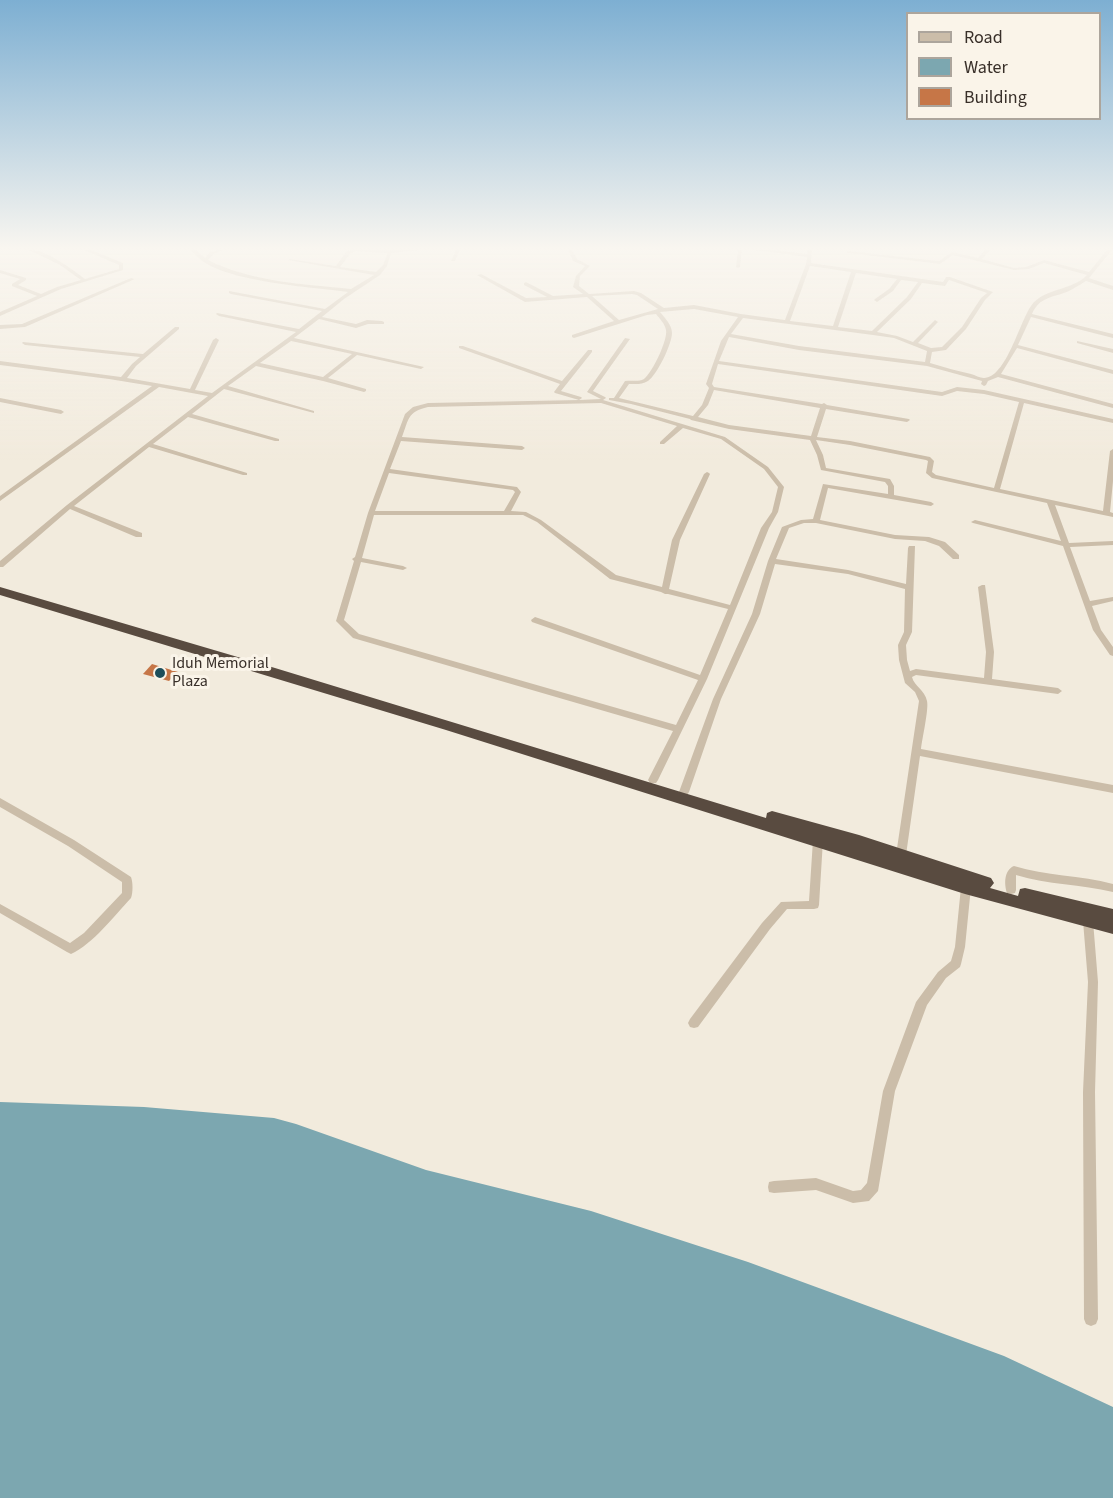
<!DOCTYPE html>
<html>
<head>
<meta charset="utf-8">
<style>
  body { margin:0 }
  #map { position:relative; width:1113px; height:1498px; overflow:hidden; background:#f2ebdd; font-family:"Source Sans 3",sans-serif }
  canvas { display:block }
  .legend { position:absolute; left:906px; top:12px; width:195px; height:108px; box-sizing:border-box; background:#faf4e9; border:2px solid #aca59c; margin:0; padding:8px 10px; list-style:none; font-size:18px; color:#382f29 }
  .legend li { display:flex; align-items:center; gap:12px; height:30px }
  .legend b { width:30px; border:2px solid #aca59c }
</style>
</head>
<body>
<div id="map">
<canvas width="1113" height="1498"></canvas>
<ul class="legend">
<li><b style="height:8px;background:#cbbda9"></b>Road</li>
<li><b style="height:16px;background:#7ca7b0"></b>Water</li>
<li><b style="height:16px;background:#c67647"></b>Building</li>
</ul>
</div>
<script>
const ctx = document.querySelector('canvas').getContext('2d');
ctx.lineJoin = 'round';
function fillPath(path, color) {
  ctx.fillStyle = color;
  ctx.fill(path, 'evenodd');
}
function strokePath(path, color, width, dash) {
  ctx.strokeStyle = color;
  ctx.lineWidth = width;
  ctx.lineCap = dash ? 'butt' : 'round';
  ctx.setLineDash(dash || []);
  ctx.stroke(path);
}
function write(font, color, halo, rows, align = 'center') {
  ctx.font = font + ' "Source Sans 3",sans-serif';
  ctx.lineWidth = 6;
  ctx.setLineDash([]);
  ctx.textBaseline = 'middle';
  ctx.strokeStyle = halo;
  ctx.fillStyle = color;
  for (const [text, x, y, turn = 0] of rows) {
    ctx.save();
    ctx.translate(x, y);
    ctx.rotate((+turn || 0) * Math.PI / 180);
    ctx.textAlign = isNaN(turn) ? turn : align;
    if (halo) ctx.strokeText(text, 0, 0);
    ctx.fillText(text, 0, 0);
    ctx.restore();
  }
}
const water = new Path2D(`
  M0 1102 144 1107 274 1118 296 1124 426 1170 591 1211 748 1262 1004 1356 1113 1407V1498H0Z`);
const building = new Path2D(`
  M152 664 178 672 169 681 143 674Z`);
const minor = new Path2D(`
  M29 250C48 250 70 268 85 279L119 269V265L84 250H91L123 263V270L61 289 0 316V312L37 296 12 286V284L20 279 0 273V270L26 278V280L18 285 41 294 57 287 81 280 60 265Z
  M191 250H196L205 258 210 252 222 250 214 254 208 260C252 282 303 284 351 289L374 275 288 260 290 259 336 266 346 252 351 250H417L391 253 387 266 380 275 344 299 322 317 356 324 367 320 382 321 384 322V324H368L356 328 319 319 294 338 424 367 421 369 357 355 328 378 366 389V391L364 392 323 381 256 366 228 386 314 411V413L224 389 192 414 279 439V441H275L188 417 153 444 247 473V475H243L149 447 74 506 142 533V537H136L70 509 3 567H0V561L67 505 208 396 159 387 0 501V496L152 386 109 379 0 365V361L121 377 132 364 140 357 25 345 22 343 23 342 143 354 175 327H179V329L136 366 127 378 190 389 213 340 216 338 219 340 195 390 212 393 296 332 219 316 216 314 217 313 299 329 322 311 231 294 229 293V291L325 309 348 292C311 287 229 282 201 260 197 257 194 253 191 250ZM356 251 386 253 387 255 383 265 376 272 340 267 350 254ZM291 341 352 354 323 377 260 363Z
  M456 250H460L455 261H451Z
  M568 250H572L577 259 590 266 580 276 579 286 589 294 634 291 641 293 664 308 694 305 741 314 785 320 806 264 807 257 756 250H771L807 254 808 250H812L811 263 943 282 946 277H950L993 292 985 300 966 329 946 350 932 352 930 363C944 367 957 371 971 374 975 375 980 378 984 378 1006 378 1020 321 1031 306 1043 288 1072 291 1087 275L1044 263 1029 269 1014 270 953 255 940 264 849 253H847V251L939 261 952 252 978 258 985 250H990L982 259 1014 268 1026 267 1044 260 1089 272 1107 250H1112L1089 278 1113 286V290L1086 281C1081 284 1075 288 1069 291 1053 298 1040 296 1032 314L1113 334V338L1031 317 1018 345 1113 370V374L1017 348 1001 374 1113 404V408L998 377 988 381 986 385 984 386 981 384 982 381 927 366 799 350 729 337 719 361 942 392 957 387 984 390 1113 419V423L1024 403 1000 489 1103 511 1110 451 1113 449V481L1110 512 1113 513V517L1055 505 1069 543 1113 541V545L1070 547 1090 601 1113 597V601L1092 606 1101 630 1113 647V656L1110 655 1093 630 1063 546 973 523 971 522 975 520 1061 541 1047 503 932 478 926 473 928 461 926 460 850 445 816 440 823 455 826 468 890 479 894 486V495L931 502 934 504 931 506 828 488 820 520 895 535 929 537 945 542 959 555V559H953L939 546 925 541 895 539 816 523H804L789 528 776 559 848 570 906 584 908 548 909 546H915L912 632 906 645 907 660 910 671 916 669 984 678 986 652 978 587 982 585H985L994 652 992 679 1058 688 1062 691 1058 694 916 675 912 677C914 686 925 690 927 701 929 709 922 739 921 749L1113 785V793L920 756 906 855 905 858 901 859 897 858 896 855 919 701 915 692 905 683 899 660 898 645 904 632 905 589 848 574 775 564 760 614 721 699 689 792 687 795H681L679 792 713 699 752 614 768 561 782 527 801 520 813 519 823 484 888 494V486L885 482 821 470 817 455 810 440 729 429 691 420 690 419 631 404 609 400V398H614L625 381C631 380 639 382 644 379 652 373 668 340 666 330 665 324 660 319 656 314L647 315 574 338 572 337V335L614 321 587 297 525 302 477 275 481 274 526 298 547 297 524 285V283L526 282 553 296 583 294 573 287 576 276 585 266 573 261ZM810 266 851 272 833 326 790 321ZM856 273 897 279 889 289 875 299 874 300 877 302 893 291 901 280 918 282 907 297 872 331 838 327ZM949 280 987 293 981 298 962 327 942 347 931 348 918 343 937 323 938 322 935 320 913 342 897 336 877 332 911 299 922 283 945 286ZM632 294 637 295 658 309 619 320 592 296ZM694 309 738 317 721 341 706 384 709 388 702 405 693 416 619 398 629 384C635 384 642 385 648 381 657 375 672 344 672 333 672 325 665 318 660 312ZM743 318 873 335 894 338 927 351 925 362 799 346 731 334ZM718 364 942 396 957 391 984 394 1019 402 994 488 936 475 932 472 934 461 930 457 850 441 817 437 826 409 907 422 910 420 909 419 827 405 824 403 822 404 714 387 712 384ZM714 390 820 408 811 436 729 425 698 417 708 405Z
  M738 250H742L740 267 738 268 736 267Z
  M131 278 135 279 25 327 0 329V325L22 324Z
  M625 338 630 339 593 391 605 397 606 398 603 400 725 437 768 467 784 487 778 512 769 528 707 679 658 780 656 783H650L648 780 673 731 353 638 336 621 354 561 352 559 355 557 368 513 405 414 413 407 428 403 579 400 555 393 554 392 560 384 459 348V346H463L562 381 588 350H592V352L561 391 581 397 582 398 579 400 601 399 587 392ZM601 403 677 426 660 442V444H664L683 428 721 439 764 469 778 487 772 512 761 528 730 605 669 589 680 540 710 474 709 473 707 472 704 474 672 540 662 587 616 575 541 520 526 512 511 511 521 492 517 487 390 469 401 441 522 450 525 448 522 446 402 437C409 419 407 412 428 407ZM389 473 513 490 515 492 504 511H375ZM374 515H523L537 522 610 579 661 592 665 594H668L728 609 700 675 538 618 535 617 531 620 532 622 698 680 676 725 359 634 344 620 361 562 403 570 407 568 403 566 362 558Z
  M1077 341 1113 349V353L1077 343Z
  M0 398 61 410 64 412 61 414 0 402Z
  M0 798 74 840 131 877C133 882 133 893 131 898 114 916 93 944 71 954L67 952 0 913V904L70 943 84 933 122 893V882L68 846 0 807Z
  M818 836 821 837 823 840 819 905 818 908 814 909H787L770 929 698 1027 694 1028 690 1027 688 1023 690 1019 762 923 781 902 809 901 813 840 815 837Z
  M1014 866C1046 876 1080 875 1113 884V892C1081 884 1048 885 1016 875V890L1015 893 1011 894 1007 893C1004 884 1004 870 1014 866Z
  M966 883 970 884 971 887 965 947 961 964 960 967 946 978 927 1005 895 1091 878 1191 869 1201 853 1203 816 1190 774 1193 769 1192 768 1187 769 1182 774 1181 816 1178 853 1191 861 1190 867 1183 883 1091 916 1002 938 972 951 961 955 947 961 887 962 884Z
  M1088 916 1092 918 1093 921 1098 982 1095 1092 1098 1319 1096 1324 1091 1326 1086 1324 1084 1319 1083 1092 1088 982 1083 921 1084 918Z`);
const highway = new Path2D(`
  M0 587 275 668 766 818 767 813 772 811 859 835 991 878 994 883 990 888 1018 896 1020 889 1025 888 1113 909V934L965 894 446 730 0 595Z`);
const markers = [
  [160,673,6,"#1e4e5a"]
];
const poiNames = [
  ["Iduh Memorial",172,664],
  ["Plaza",172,682]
];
fillPath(water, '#7ca7b0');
fillPath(building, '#c67647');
fillPath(minor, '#cbbda9');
fillPath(highway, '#594b40');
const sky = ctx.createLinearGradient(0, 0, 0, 460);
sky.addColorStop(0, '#7dafd2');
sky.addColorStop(0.54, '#f9f6f0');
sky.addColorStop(1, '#f9f6f000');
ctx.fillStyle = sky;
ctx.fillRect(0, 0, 1113, 460);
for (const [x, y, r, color] of markers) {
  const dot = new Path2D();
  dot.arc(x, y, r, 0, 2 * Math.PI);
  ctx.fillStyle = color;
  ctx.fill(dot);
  strokePath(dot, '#faf4e9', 2);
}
write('16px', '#382f29', '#faf4e9', poiNames, 'left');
</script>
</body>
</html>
